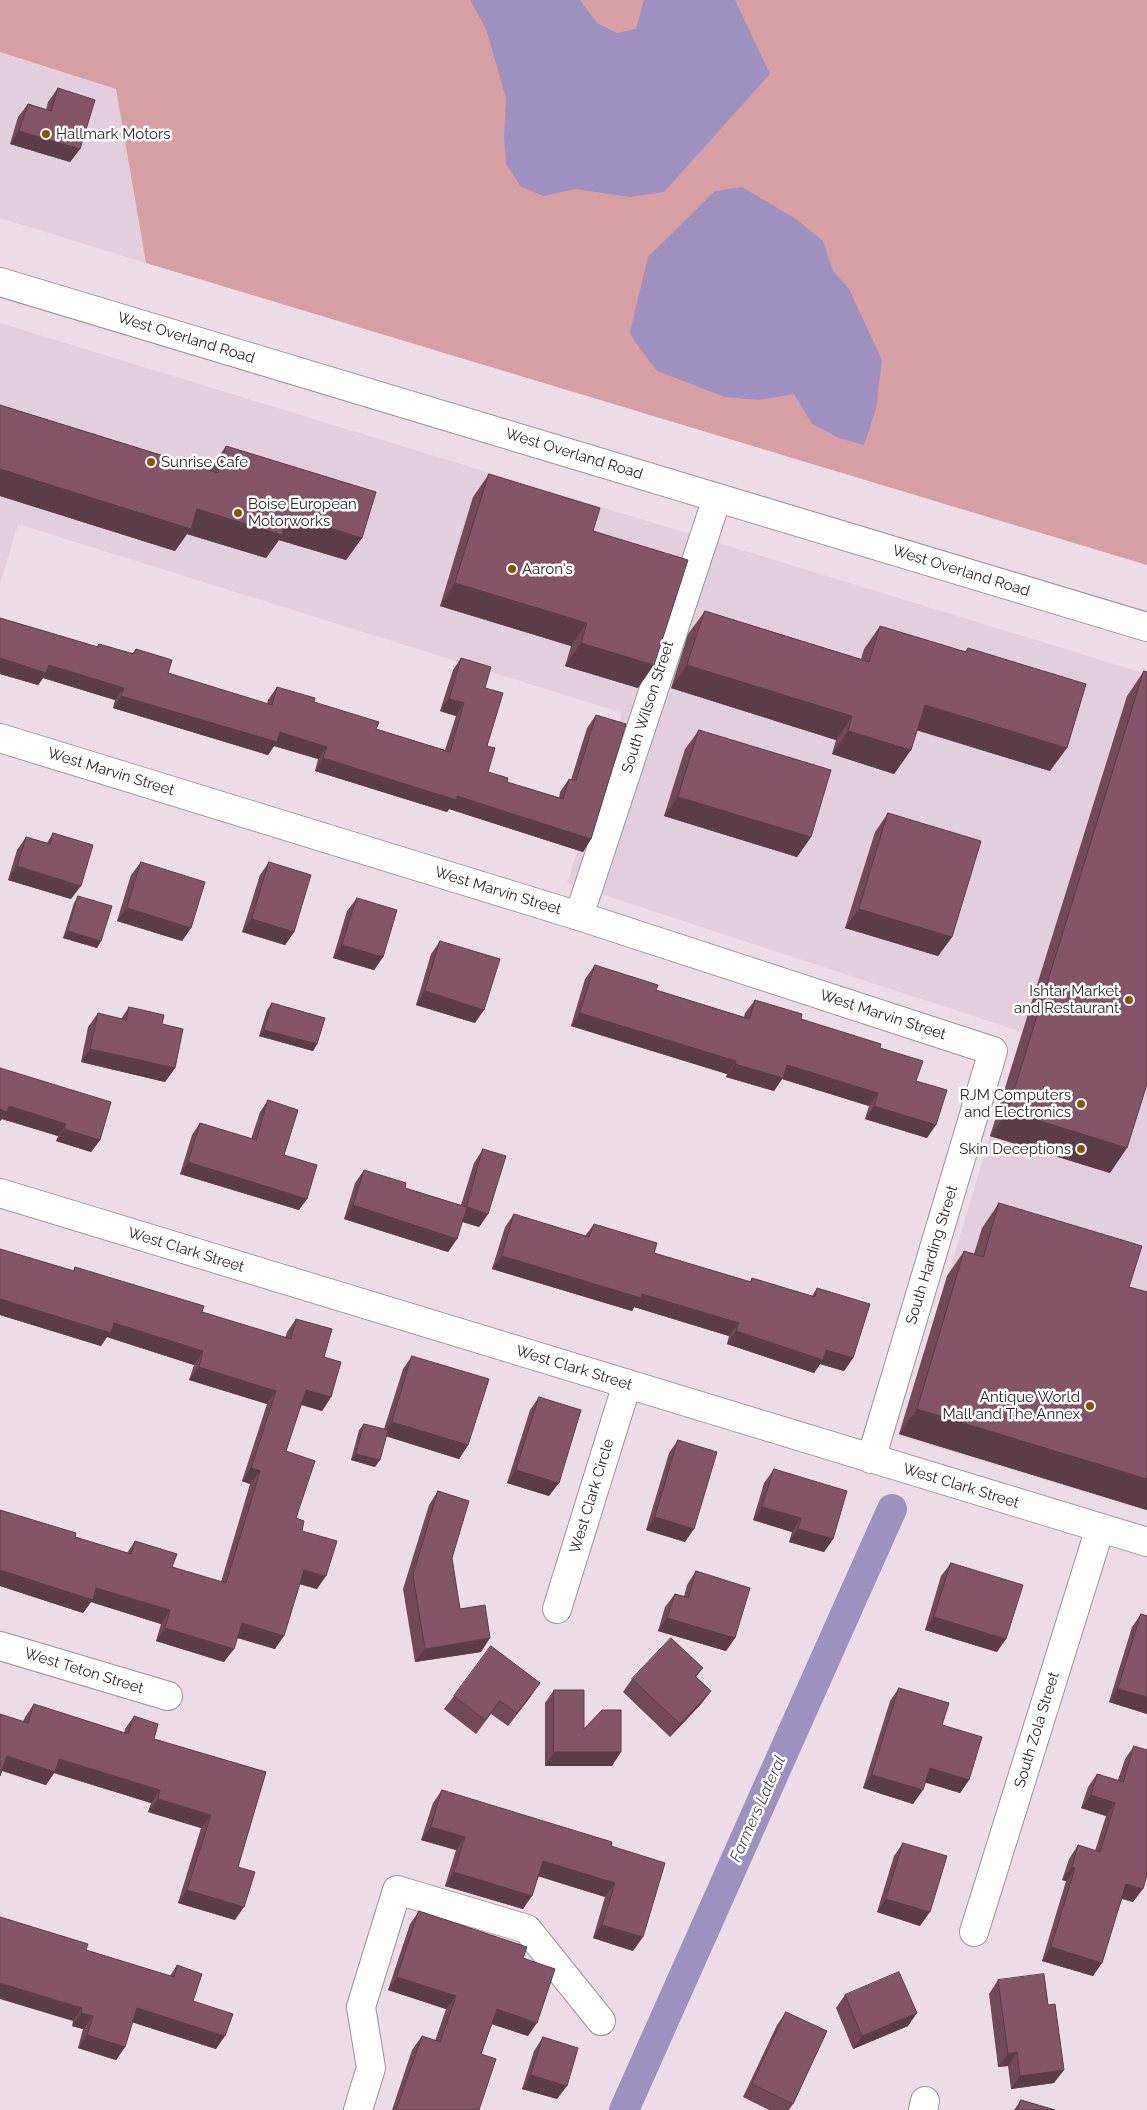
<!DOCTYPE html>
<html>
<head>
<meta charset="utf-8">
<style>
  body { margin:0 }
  canvas { display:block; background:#ebdce7 }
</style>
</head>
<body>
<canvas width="1147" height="2110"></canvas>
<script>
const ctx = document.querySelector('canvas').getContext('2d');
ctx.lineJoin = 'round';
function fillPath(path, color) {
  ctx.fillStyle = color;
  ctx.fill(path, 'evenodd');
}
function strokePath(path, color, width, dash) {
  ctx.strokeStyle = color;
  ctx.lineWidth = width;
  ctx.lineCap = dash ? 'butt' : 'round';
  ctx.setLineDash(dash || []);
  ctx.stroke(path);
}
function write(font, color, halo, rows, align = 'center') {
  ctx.font = font + ' Raleway,sans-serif';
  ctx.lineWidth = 5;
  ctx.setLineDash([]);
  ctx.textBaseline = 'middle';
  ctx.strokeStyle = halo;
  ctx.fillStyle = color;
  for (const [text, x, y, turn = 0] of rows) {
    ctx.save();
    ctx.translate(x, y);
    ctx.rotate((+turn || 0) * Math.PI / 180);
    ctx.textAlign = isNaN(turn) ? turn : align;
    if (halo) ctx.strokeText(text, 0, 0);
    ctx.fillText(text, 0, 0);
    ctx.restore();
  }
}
const built = new Path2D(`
  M0 52 116 89 146 263 0 218Z
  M0 323 1147 674V1511L899 1436 1022 1032 567 883 622 713 18 524 0 584Z`);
const green = new Path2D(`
  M0 0H1147V565L146 263 116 89 0 52Z`);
const water = new Path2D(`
  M470 0H580L597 23 617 33 636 29 644 0H735L770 74 664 192 630 197 575 189 544 196 521 187 506 164 504 138 506 98 486 29Z
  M742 187 796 219 823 241 833 271 849 289 882 360 876 409 864 445 839 438 812 424 794 394 759 400 725 397 657 371 633 339 630 332 648 257 715 191Z`);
const canal = new Path2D(`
  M624 2110 892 1509`);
const minor = new Path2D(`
  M0 738 579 916 993 1051 871 1459
  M579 916 717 498
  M0 1193 1147 1542
  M557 1609 627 1384
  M0 1646 168 1696
  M974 1932 1100 1528
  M358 2110 371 2068 361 2007 397 1890 527 1929 601 2021
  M923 2110 925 2101`);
const primary = new Path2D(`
  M0 282 1147 627`);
const wall = new Path2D(`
  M58 88 80 149 70 162 10 144 18 117 28 104 46 110 48 102Z
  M0 405 210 470 211 468 226 446 362 538 346 560 279 540 266 558 187 534 175 551 0 496Z
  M489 474 593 531 638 688 565 666 571 646 440 606 473 497Z
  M705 611 861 659 864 649 880 626 965 652 968 648 1050 771 917 730 911 750 894 774 832 754 836 740 671 688 688 634Z
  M0 618 96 647 99 644 132 654 136 649 168 673 267 704 268 700 277 687 376 729 445 750 456 716 440 711 453 670 461 658 485 688 488 772 507 782 559 798 560 792 569 779 571 780 587 728 596 715 591 839 583 852 449 809 447 812 315 771 318 759 274 746 268 755 113 708 115 700 43 678 38 685 0 674Z
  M1144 671 1110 1173 990 1136 1127 696Z
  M699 730 811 837 797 857 664 816 685 749Z
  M888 813 952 937 938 956 845 928 875 832Z
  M53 833 71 899 8 880 17 850 26 837 47 843Z
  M141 862 191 928 182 941 117 921 131 875Z
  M269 862 294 932 285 945 242 932 260 875Z
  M78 896 101 941 97 948 63 938 74 903Z
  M357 898 383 957 374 970 333 958 347 911Z
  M440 941 475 1023 416 1005 431 954Z
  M595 965 656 990 744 1017 745 1013 755 1000 801 1019 880 1048 916 1081 927 1138 865 1119 869 1106 782 1079 774 1091 726 1077 727 1074 571 1026 585 979Z
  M272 1003 317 1044 313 1051 259 1036 267 1010Z
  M129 1007 162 1024 175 1068 165 1082 81 1062 88 1027 98 1013 121 1019Z
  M0 1068 100 1140 91 1152 56 1141 58 1136 2 1119 0 1121Z
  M268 1100 284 1155 299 1210 180 1174 192 1135 200 1123 251 1139 260 1112Z
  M483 1149 488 1214 479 1227 462 1222 457 1239 448 1252 344 1219 355 1183 364 1170 405 1188 461 1205 474 1163Z
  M999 1203 1129 1287 1147 1292V1510L899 1434 947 1276 964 1251 974 1254 982 1228Z
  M514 1214 585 1236 594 1224 654 1253 750 1282 752 1278 812 1296 817 1288 853 1358 844 1371 820 1364 814 1373 727 1344 729 1336 634 1307 632 1311 492 1269 505 1227Z
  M0 1249 73 1271 75 1267 202 1312 285 1338 287 1332 296 1319 324 1357 331 1397 322 1411 301 1405 286 1451 296 1518 302 1531 317 1589 300 1584 275 1649 237 1638 224 1662 156 1641 161 1624 91 1602 83 1613 0 1586V1510L75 1537 127 1553 135 1541 172 1567 221 1582 250 1484 242 1481 267 1404 189 1380 194 1365 107 1337 101 1346 0 1315Z
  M412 1356 468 1445 459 1459 386 1436 375 1467 351 1460 359 1430 364 1424 384 1429 403 1369Z
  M539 1397 549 1496 507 1483 530 1410Z
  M678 1440 685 1542 646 1530 669 1453Z
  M774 1469 833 1539 824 1552 789 1542 792 1532 753 1520 764 1483Z
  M438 1491 460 1609 481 1652 415 1662 403 1589 429 1505Z
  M951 1563 997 1652 925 1630 941 1576Z
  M696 1571 735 1638 726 1651 658 1631 665 1607 675 1594 684 1596 687 1585Z
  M1141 1614 1147 1616V1714L1109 1702 1132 1627Z
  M703 1668 696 1677 711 1691 701 1704 670 1737 623 1692 632 1679Z
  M899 1688 942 1725 969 1780 960 1793 925 1782 913 1804 863 1788 890 1701Z
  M554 1690 584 1729 612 1766H545V1703Z
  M454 1696H531L508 1726 491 1714 476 1734 444 1709Z
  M34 1704 124 1733 125 1729 134 1716 154 1739 266 1772 238 1867 235 1920 178 1903 201 1828 148 1812 151 1803 54 1773 46 1785 2 1771 25 1717Z
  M1134 1746 1133 1902 1122 1899 1093 1976 1042 1961 1066 1881 1062 1880 1069 1859 1078 1845 1095 1851 1106 1816 1081 1808 1088 1787 1097 1774 1118 1780 1125 1759Z
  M442 1790 611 1846 633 1951 593 1938 605 1897 539 1876 523 1909 445 1886 456 1850 421 1840 433 1803Z
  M903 1843 920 1926 877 1912 894 1856Z
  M419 1911 523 1958 528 2036 492 2024 481 2054 479 2110H392L412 2050 422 2036 435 2041 446 2009 388 1990 410 1924Z
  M86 1950 170 1976 177 1965 193 2001 216 2049 132 2022 125 2047 116 2060 78 2048 83 2029 72 2026Z
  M998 1980 1054 2083 1011 2089 1008 2066 998 2067 989 1994Z
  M845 1995 908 2026 853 2049 836 2008Z
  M786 2012 793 2104 789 2110H769L743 2097 777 2025Z
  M543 2037 557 2099 522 2089 534 2051Z
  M1021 2100 1055 2110H1014Z`);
const shadedWall = new Path2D(`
  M19 131 80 149 70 162 10 144Z
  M0 469 197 509 288 515 362 538 346 560 279 540 266 558 187 534 175 551 0 496Z
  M455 583 587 623 571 646 440 606Z
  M581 643 654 665 638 688 565 666Z
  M0 658 49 665 124 688 115 700 43 678 38 685 0 674Z
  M687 665 852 716 836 740 671 688Z
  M121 696 280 732 327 747 318 759 274 746 268 755 113 708Z
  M449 699 464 703 456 716 440 711Z
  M925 705 1067 748 1050 771 909 728Z
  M848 731 911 750 894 774 832 754Z
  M323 758 457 796 591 839 583 852 449 809 447 812 315 771Z
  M678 797 811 837 797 857 664 816Z
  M17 866 81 886 71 899 8 880Z
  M127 908 191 928 182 941 117 921Z
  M859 909 952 937 938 956 845 928Z
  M252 919 294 932 285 945 242 932Z
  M68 931 101 941 97 948 63 938Z
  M342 945 383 957 374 970 333 958Z
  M425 991 484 1010 475 1023 416 1005Z
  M580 1013 736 1061 727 1074 571 1026Z
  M264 1030 317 1044 313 1051 259 1036Z
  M90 1049 175 1068 165 1082 81 1062Z
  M735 1064 787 1065 878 1093 869 1106 782 1079 774 1091 726 1077Z
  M9 1106 66 1124 58 1136 2 1119 0 1121V1109Z
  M874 1106 936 1125 927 1138 865 1119Z
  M1008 1111 1127 1148 1110 1173 990 1136Z
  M64 1129 100 1140 91 1152 56 1141Z
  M188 1162 307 1199 299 1210 180 1174Z
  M353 1205 457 1239 448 1252 344 1219Z
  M467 1207 488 1214 479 1227 457 1220Z
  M502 1256 642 1294 739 1323 729 1336 634 1307 632 1311 492 1269Z
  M0 1299 114 1323 203 1351 194 1365 107 1337 101 1346 0 1315Z
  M736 1331 826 1350 853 1358 844 1371 820 1364 814 1373 727 1344Z
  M199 1367 276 1391 267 1404 189 1380Z
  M306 1390 331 1397 322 1411 296 1403Z
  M917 1409 1147 1479V1510L899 1434Z
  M392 1422 468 1445 459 1459 382 1435Z
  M356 1454 380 1460 375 1467 351 1460Z
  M251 1468 260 1471 250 1484 242 1481Z
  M516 1470 559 1483 549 1496 507 1483Z
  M762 1507 801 1518 792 1532 753 1520Z
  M655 1517 694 1529 685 1542 646 1530Z
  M798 1529 833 1539 824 1552 789 1542Z
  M0 1570 96 1588 170 1610 161 1624 91 1602 83 1613 0 1586Z
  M304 1570 326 1576 317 1589 295 1583Z
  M934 1617 1006 1639 997 1652 925 1630Z
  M667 1618 735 1638 726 1651 658 1631Z
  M242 1623 284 1636 275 1649 232 1636Z
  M165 1628 234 1649 224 1662 156 1641Z
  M490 1638 481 1652 415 1662 425 1649Z
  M540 1683 531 1696 508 1726 517 1713Z
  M1118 1689 1147 1697V1714L1109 1702Z
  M711 1691 701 1704 670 1737 680 1724Z
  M554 1752H621L612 1766H545Z
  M7 1756 59 1759 160 1790 151 1803 54 1773 46 1785 0 1770Z
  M930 1768 969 1780 960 1793 920 1781Z
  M872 1775 923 1790 913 1804 863 1788Z
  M1091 1795 1115 1803 1106 1816 1081 1808Z
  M158 1799 211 1815 201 1828 148 1812Z
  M431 1827 465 1837 456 1850 421 1840Z
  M543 1861 615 1883 605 1897 534 1875Z
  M1072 1867 1075 1868 1066 1881 1062 1880Z
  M454 1872 532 1896 523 1909 445 1886Z
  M1126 1884 1143 1889 1133 1902 1117 1897Z
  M187 1890 244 1907 235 1920 178 1903Z
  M886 1899 930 1912 920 1926 877 1912Z
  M602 1925 643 1937 633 1951 593 1938Z
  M1051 1947 1102 1963 1093 1976 1042 1961Z
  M397 1977 456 1996 446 2009 388 1990Z
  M0 1983 82 2008 73 2021 0 1999Z
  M137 2008 225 2036 216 2049 128 2021Z
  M497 2009 537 2023 528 2036 488 2023Z
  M81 2013 93 2016 83 2029 72 2026Z
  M917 2013 908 2026 853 2049 862 2036Z
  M87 2035 125 2047 116 2060 78 2048Z
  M1017 2052 1008 2066 998 2067 1008 2054Z
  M1064 2070 1054 2083 1011 2089 1020 2076Z
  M531 2075 567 2086 557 2099 522 2089Z`);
const building = new Path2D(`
  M58 88 95 100 80 149 19 131 28 104 51 111Z
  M0 405 218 473 226 446 376 492 362 538 288 515 282 535 197 509 191 529 0 469Z
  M489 474 600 508 593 531 688 560 654 665 581 643 587 623 455 583Z
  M705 611 869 662 880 626 966 652 968 648 1086 684 1067 748 925 705 911 750 848 731 852 716 687 665Z
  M0 618 98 647 99 644 134 654 136 649 172 660 168 673 272 705 277 687 315 698 314 702 379 722 376 729 450 752 464 703 449 699 461 658 491 667 485 688 503 693 487 746 495 748 488 772 508 778 507 782 563 799 569 779 576 781 596 715 626 724 591 839 457 796 456 800 323 758 327 747 280 732 277 742 121 696 124 688 49 665 46 673 0 658Z
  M1144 671 1147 672V1084L1127 1148 1008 1111Z
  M699 730 831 770 811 837 678 797Z
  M888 813 981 841 952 937 859 909Z
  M53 833 93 845 81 886 17 866 26 837 50 844Z
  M141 862 205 882 191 928 127 908Z
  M269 862 311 875 294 932 252 919Z
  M78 896 112 906 101 941 68 931Z
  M357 898 397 910 383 957 342 945Z
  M440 941 500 959 484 1010 425 991Z
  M595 965 658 985 656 990 749 1019 755 1000 802 1014 801 1019 881 1044 880 1048 923 1061 916 1081 947 1090 936 1125 874 1106 878 1093 787 1065 783 1078 735 1064 736 1061 580 1013Z
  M272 1003 325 1018 317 1044 264 1030Z
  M129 1007 164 1015 162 1024 183 1029 175 1068 90 1049 98 1013 126 1020Z
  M0 1068 111 1102 100 1140 64 1129 66 1124 9 1106 7 1112 0 1109Z
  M268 1100 298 1110 284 1155 317 1165 307 1199 188 1162 200 1123 256 1140Z
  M483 1149 506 1156 488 1214 467 1207 457 1239 353 1205 364 1170 406 1183 405 1188 466 1207Z
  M999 1203 1142 1246 1129 1287 1147 1292V1479L917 1409 964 1251 983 1257Z
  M514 1214 589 1237 594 1224 657 1243 654 1253 751 1282 752 1278 815 1297 817 1288 870 1304 853 1358 826 1350 823 1360 736 1331 739 1323 642 1294 641 1298 502 1256Z
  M0 1249 74 1271 75 1267 204 1306 202 1312 291 1339 296 1319 332 1329 324 1357 341 1362 331 1397 306 1390 286 1451 315 1461 296 1518 304 1521 302 1531 337 1541 326 1576 304 1570 284 1636 242 1623 234 1649 165 1628 170 1610 96 1588 93 1600 0 1570V1510L76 1533 75 1537 131 1554 135 1541 177 1554 172 1567 226 1583 260 1471 251 1468 276 1391 199 1367 203 1351 114 1323 111 1333 0 1299Z
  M412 1356 489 1379 468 1445 392 1422Z
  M539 1397 581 1410 559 1483 516 1470Z
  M364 1424 388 1430 380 1460 356 1454Z
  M678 1440 717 1452 694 1529 655 1517Z
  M774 1469 847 1491 833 1539 798 1529 801 1518 762 1507Z
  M438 1491 469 1501 452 1558 460 1609 485 1605 490 1638 425 1649 413 1576Z
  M951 1563 1023 1585 1006 1639 934 1617Z
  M696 1571 750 1588 735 1638 667 1618 675 1594 688 1598Z
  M1141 1614 1147 1616V1697L1118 1689Z
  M671 1638 703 1668 695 1676 711 1691 680 1724 632 1679Z
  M491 1646 540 1683 517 1713 500 1701 485 1720 454 1696Z
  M899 1688 949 1703 942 1725 982 1737 969 1780 930 1768 923 1790 872 1775Z
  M554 1690H584V1729L602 1710H621V1752H554Z
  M34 1704 128 1734 134 1716 158 1724 154 1739 266 1772 238 1867 255 1872 244 1907 187 1890 211 1815 158 1799 160 1790 59 1759 55 1772 7 1756 0 1776V1714L28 1723Z
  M1134 1746 1147 1750V1875L1143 1889 1126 1884 1102 1963 1051 1947 1075 1868 1072 1867 1078 1845 1100 1852 1115 1803 1091 1795 1097 1774 1123 1782Z
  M442 1790 612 1842 611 1846 665 1863 643 1937 602 1925 615 1883 543 1861 532 1896 454 1872 465 1837 431 1827Z
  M903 1843 947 1856 930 1912 886 1899Z
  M419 1911 527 1947 523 1958 555 1969 537 2023 497 2009 481 2054 496 2059 479 2110H396L422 2036 440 2042 456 1996 397 1977Z
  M0 1917 88 1944 86 1950 174 1977 177 1965 202 1974 193 2001 233 2014 225 2036 137 2008 125 2047 87 2035 93 2016 81 2013 82 2008 0 1983Z
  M899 1972 917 2013 862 2036 845 1995Z
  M1044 1974 1048 2005 1055 2004 1064 2070 1020 2076 1017 2052 1008 2054 998 1980Z
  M786 2012 827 2031 793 2104 752 2084Z
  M543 2037 578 2048 567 2086 531 2075Z
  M1021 2100 1055 2110H1018Z`);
const markers = [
  [46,134,5,"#885400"],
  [151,462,5,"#885400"],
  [238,513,5,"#885400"],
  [512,569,5,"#885400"],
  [1129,1000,5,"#885400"],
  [1081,1104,5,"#885400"],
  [1081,1149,5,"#885400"],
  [1090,1406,5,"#885400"]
];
const poiNames = [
  ["Hallmark Motors",56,134],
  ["Sunrise Cafe",161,462],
  ["Boise European",248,504],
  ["Motorworks",248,521],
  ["Aaron's",522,569],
  ["Ishtar Market",1119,991,"right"],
  ["and Restaurant",1119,1008,"right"],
  ["RJM Computers",1071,1095,"right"],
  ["and Electronics",1071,1112,"right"],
  ["Skin Deceptions",1071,1149,"right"],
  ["Antique World",1080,1397,"right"],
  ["Mall and The Annex",1080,1414,"right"]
];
const streetNames = [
  ["West Overland Road",186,338,17],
  ["West Overland Road",574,454,17],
  ["West Overland Road",961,571,17],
  ["South Wilson Street",648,707,-72],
  ["West Marvin Street",111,772,17],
  ["West Marvin Street",498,891,17],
  ["West Marvin Street",883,1015,18],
  ["West Clark Street",186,1250,17],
  ["South Harding Street",932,1255,-73],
  ["West Clark Street",574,1368,17],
  ["West Clark Street",961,1486,17],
  ["West Clark Circle",592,1496,-73],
  ["West Teton Street",84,1671,17],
  ["South Zola Street",1037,1730,-73]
];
const waterNames = [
  ["Farmers Lateral",758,1809,-66]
];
fillPath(built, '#e3cedd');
fillPath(green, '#d79fa4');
fillPath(water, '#9e91bf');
strokePath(canal, '#9e91bf', 30);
strokePath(minor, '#9f919b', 30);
strokePath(primary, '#9f919b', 30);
strokePath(minor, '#fff', 28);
strokePath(primary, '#fff', 28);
fillPath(wall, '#724959');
fillPath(shadedWall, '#5c3c49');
fillPath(building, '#845568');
strokePath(building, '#5c3c49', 1);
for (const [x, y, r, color] of markers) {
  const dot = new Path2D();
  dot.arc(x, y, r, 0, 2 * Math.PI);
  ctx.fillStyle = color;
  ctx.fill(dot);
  strokePath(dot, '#fff', 2);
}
write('15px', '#2a2529', '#fff', poiNames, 'left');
write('15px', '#2a2529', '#fff', streetNames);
write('italic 16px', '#523d79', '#fff', waterNames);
</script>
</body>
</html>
